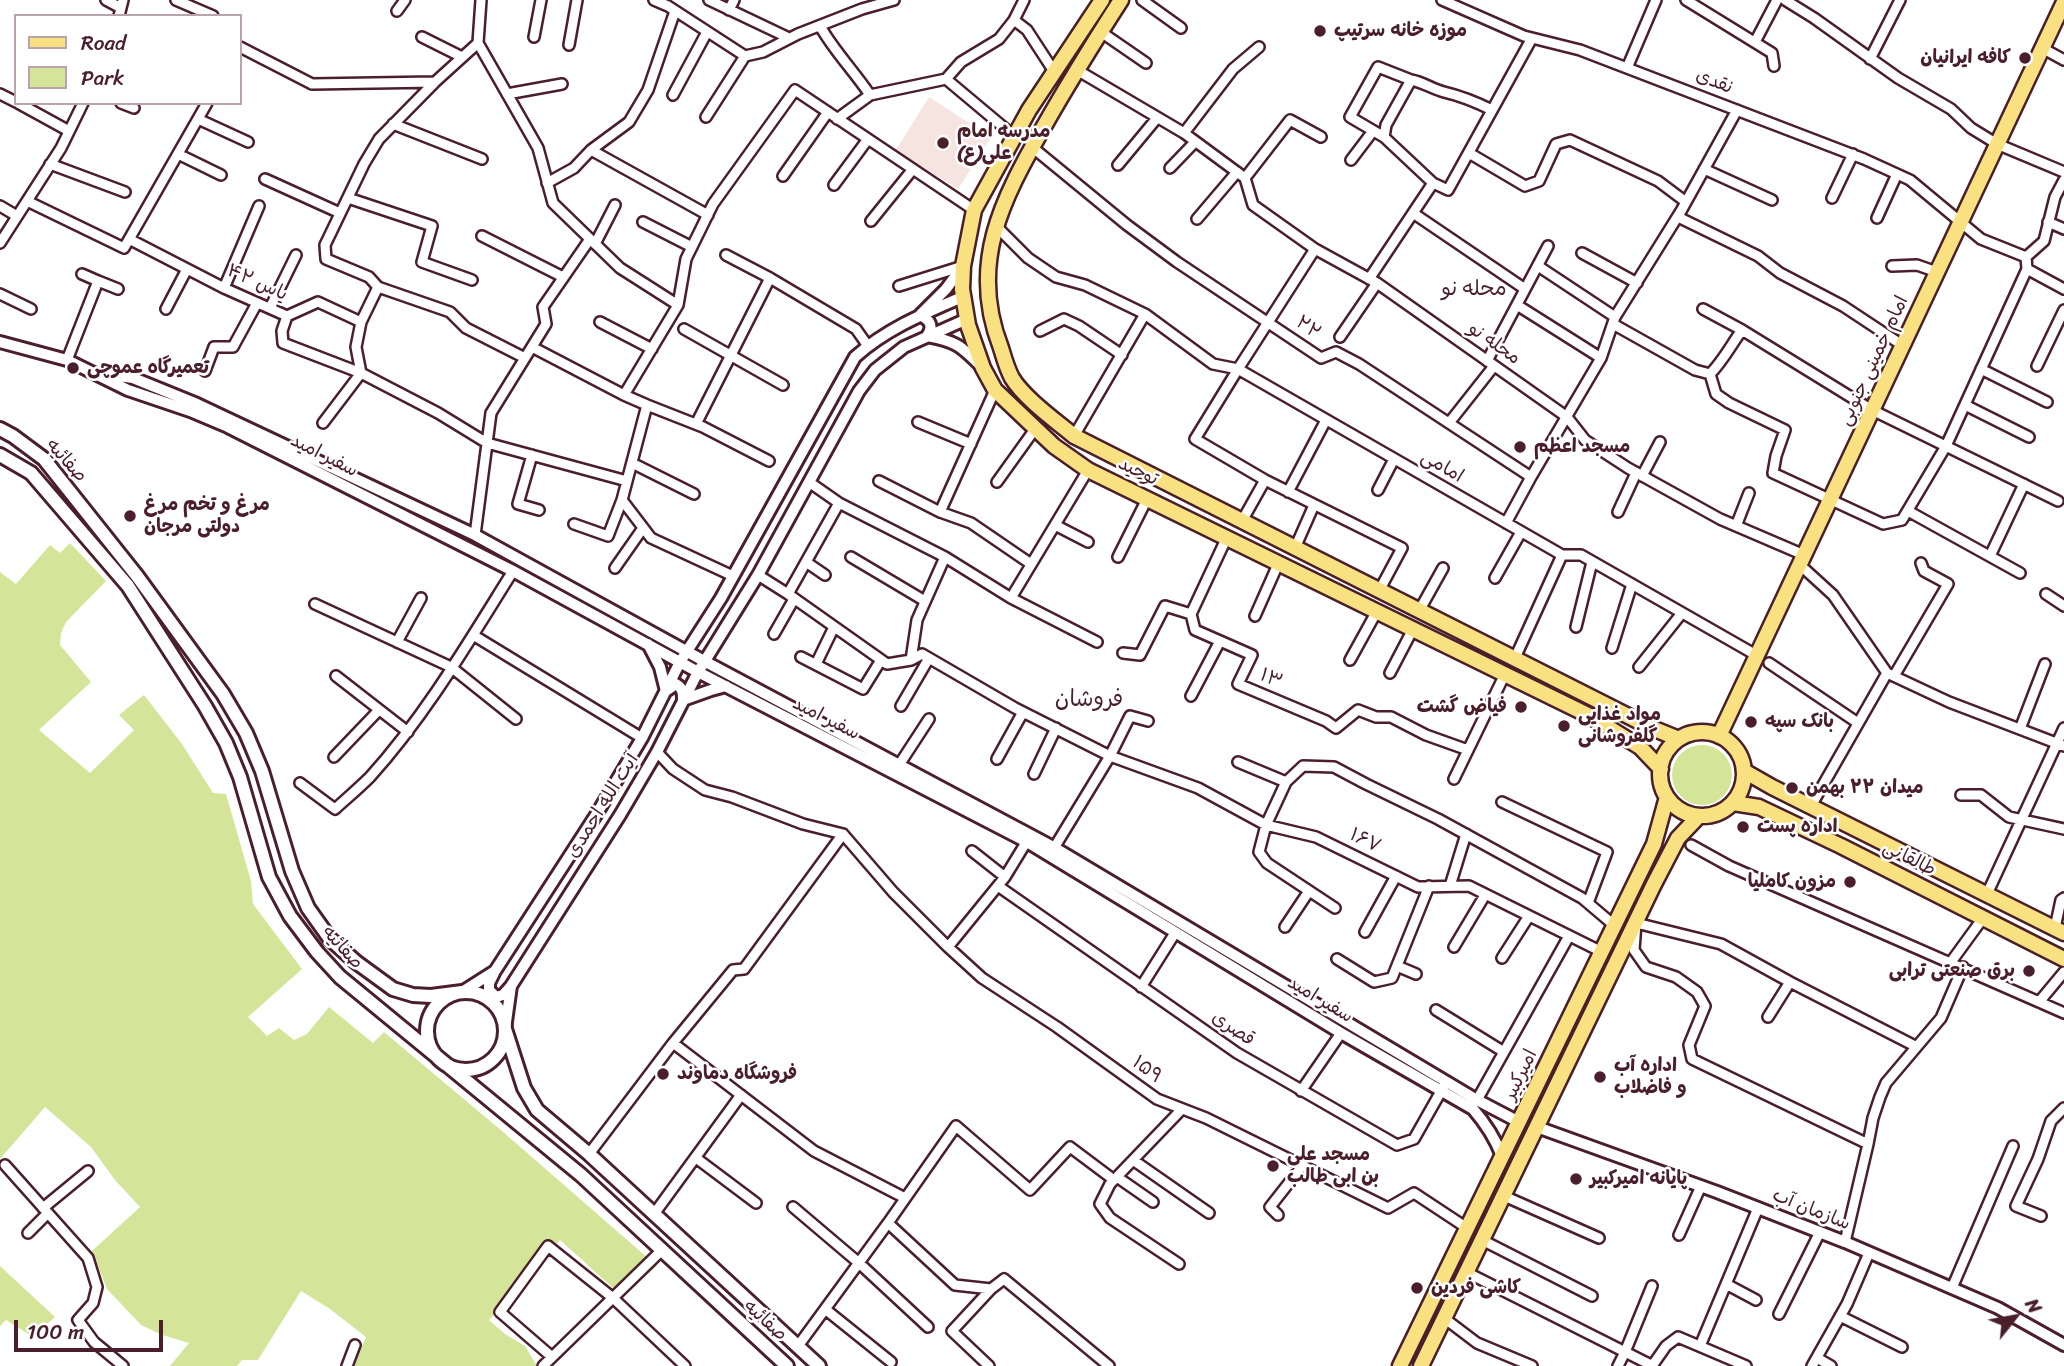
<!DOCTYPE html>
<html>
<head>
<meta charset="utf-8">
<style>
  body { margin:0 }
  #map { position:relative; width:2064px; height:1366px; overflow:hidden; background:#fff; font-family:Sriracha,sans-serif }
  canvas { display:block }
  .legend { position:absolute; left:14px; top:14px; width:228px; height:91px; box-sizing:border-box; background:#fff; border:2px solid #b7a5aa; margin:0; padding:9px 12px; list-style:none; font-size:21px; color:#4a1f2b }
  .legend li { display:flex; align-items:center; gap:14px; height:35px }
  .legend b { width:35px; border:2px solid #b7a5aa }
  .north { position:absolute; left:1980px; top:1282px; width:70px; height:70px; -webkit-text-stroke:5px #fff; paint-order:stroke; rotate:59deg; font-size:19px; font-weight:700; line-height:28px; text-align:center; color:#4a1f2b }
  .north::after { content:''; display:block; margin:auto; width:24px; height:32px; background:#4a1f2b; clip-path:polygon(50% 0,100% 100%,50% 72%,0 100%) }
  .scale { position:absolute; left:14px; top:1320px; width:149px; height:32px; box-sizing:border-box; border:4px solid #4a1f2b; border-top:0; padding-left:9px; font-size:21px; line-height:24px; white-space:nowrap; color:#4a1f2b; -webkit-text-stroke:5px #fff; paint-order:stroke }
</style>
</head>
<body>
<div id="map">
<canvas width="2064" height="1366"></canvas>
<ul class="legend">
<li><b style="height:9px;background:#f9e181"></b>Road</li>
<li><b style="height:19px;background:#d4e599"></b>Park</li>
</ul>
<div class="north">N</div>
<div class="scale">100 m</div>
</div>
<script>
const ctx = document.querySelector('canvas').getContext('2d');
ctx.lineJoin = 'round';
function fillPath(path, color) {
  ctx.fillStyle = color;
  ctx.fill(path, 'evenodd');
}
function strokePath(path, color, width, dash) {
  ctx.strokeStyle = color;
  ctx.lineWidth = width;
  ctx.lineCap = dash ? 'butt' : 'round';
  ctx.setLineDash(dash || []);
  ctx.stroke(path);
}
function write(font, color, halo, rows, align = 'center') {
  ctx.font = font + ' Sriracha,"Playpen Sans Arabic",sans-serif';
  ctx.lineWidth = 5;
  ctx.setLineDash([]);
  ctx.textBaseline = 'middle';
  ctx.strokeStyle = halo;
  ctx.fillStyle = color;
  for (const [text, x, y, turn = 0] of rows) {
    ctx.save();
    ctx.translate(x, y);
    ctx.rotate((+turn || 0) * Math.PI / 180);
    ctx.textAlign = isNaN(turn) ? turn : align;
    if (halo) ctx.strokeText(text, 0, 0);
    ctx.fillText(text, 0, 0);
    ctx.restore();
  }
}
const built = new Path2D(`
  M929 97 991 137 958 189 896 150Z`);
const green = new Path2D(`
  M70 543 106 581 66 622 61 633 60 645 91 682 39 730 90 773 134 730 119 715 144 695 182 744 213 793 226 794 251 881 253 904 302 969 248 1017 267 1036 279 1028 294 1040 307 1034 329 1007 373 1043 384 1032 502 1131 657 1266 622 1296 560 1240 489 1320 505 1334 525 1346 537 1366H354L366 1337 330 1309 301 1291 258 1360H242L237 1366H170L189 1343 162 1335 141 1325 107 1289 92 1251 140 1207 115 1180 91 1147 45 1107 0 1159V572L16 584 50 545 60 553Z
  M1672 775a30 30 0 1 1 60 0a30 30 0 1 1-60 0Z
  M0 1266 55 1317 33 1337 6 1320 0 1326Z`);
const minor = new Path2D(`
  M106 0 121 8
  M176 0 213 16
  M654 0 668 6 745 56
  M709 0 789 38
  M1142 0 1181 28
  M1442 0 1524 36 1580 50 1864 159 1910 180 1981 239 2026 257 2027 269 2064 289
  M1686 0 1772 53 1774 66
  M1785 0 1814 18 1898 78 1951 109 1971 128 1997 144 2064 172
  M729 10 734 0
  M397 11 405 0
  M119 16 123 0
  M1014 20 1027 30 1055 73
  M820 26C834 51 854 71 870 95
  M1101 32 1146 63
  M422 37 462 57
  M534 37 541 0
  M1755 42 1777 0
  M478 43 538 148 553 203 620 268 678 305 686 259 713 204 795 90 974 210
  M569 45 577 0
  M240 47 312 84 435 82 478 43 481 0
  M2042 48 2064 60
  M1870 59 1900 0
  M1627 68 1656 0
  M1077 70 1184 133 1245 178 1253 205 1315 249 1377 283 1567 417 1585 440 1628 468 1720 519 1804 555
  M946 79 961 62 999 39 1014 20 1024 0
  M0 94 16 102
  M507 94 562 84
  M673 95 707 32
  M18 103 69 131
  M121 103 134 108
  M706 117 745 56 763 52 798 34 862 9 894 0
  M198 119 248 142
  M837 119 870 95 946 79 1014 136
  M393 124 482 159
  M1184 133 1233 69 1259 47
  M1384 137 1350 117 1378 67 1411 80
  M1032 147 1127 225 1177 262 1321 358 1336 352 1359 364 1531 477 1506 523
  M591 150 708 215
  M1469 153 1525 186 1539 181 1556 144 1570 140 1658 181 1686 202
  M178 154 221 175
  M1351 160 1373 131
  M50 164 125 192
  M1118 165 1157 118
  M1170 168 1195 142
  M1704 169 1772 200
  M783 176 828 112
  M1245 178 1290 120 1321 137
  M265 179 340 213
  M547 183 574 168 591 150 629 122 648 90 675 11
  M1433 183 1384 137 1386 125 1411 80C1423 82 1432 89 1444 92 1461 96 1476 102 1492 110
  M834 185 868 139
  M348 198 432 226 422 262 472 280
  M1832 198 1853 154
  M27 201 124 248 207 103
  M0 206 17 216
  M1413 213 1525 289
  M1678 217 1758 256 1780 273 1843 306 1902 345
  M1877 218 1897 174
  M1197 219 1237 172
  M871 221 913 169
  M643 222 692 247
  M2048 222 2064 229
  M996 226 1028 258 1056 277 1085 285 1145 314
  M482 236 563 277
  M129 239 224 288 287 316 318 302 361 322 356 347 361 373 438 413 487 443 627 481
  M0 243 61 148 83 103
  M595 244 615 205
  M1315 249 1238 369 1562 555H1581L1756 655
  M1582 253 1637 283
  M726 255 770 278
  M2026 257 2044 241 2055 197 2064 180
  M1538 266 1615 317
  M1892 266 1917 265 1937 272
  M82 274 98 281
  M1369 279 1433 183 1448 190 1532 38
  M899 286 963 266
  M378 287 450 312 466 328 525 358
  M224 288 259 206
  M0 294 31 309
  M678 305 624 395 647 405 622 500 651 538 733 576
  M1517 305 1601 358
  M270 308 296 255
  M166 309 187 269
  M1703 309 1742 330 1872 410 2058 501
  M287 316 282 331 283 343 361 373 323 423
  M361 322 378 287 369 277 326 259 325 245 364 164 379 139 435 82
  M600 322 652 349
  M1613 324 1695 370 1710 374C1723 361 1731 345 1742 330
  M684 329 783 385
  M1040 331 1064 319 1079 326 1122 355
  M1340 337 1377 283
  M532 347 624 395
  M67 360 98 281 118 289
  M1487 361 1548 246
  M2037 366 2064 310
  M1981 369 2047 402
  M205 371 214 347H233L257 303
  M1710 374 1716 394 1729 403 1785 430 1776 456 1773 473 1883 524 1902 520 1946 446 2027 269
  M647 405 703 427 769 461
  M1965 405 2029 437
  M918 422 971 444
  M1449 423 1494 366
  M696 424 770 278 856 329 868 346
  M1074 436 1145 314 1213 364 1238 369 1195 439 1265 480 1242 521
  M532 455 518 504 539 510
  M632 463 694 494
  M1642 476 1660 442
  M1531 477 1601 358 1615 317 1681 211 1737 110
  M1265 480 1402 548 1379 591
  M879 481 940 512 971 523 1031 564
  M809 482 839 503 945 557
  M997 482 1035 429
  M1378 490 1394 459
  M1288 492 1326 420
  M1908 511 2020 573
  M940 512 995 390
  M1618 512 1636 473
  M574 524 608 536 622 500
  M1055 525 1088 542
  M1736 526 1749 493
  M475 535 491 413 546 324 543 307 590 239
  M1227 537 1191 614 1195 630 1252 655 1238 684 1326 721 1336 728 1358 710 1376 717H1391L1426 735 1468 750
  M1295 548 1314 505
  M1990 556 2024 484
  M851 557 925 601
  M1118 557 1147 499
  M806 562 825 575
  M1799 564 1833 595 1887 673 1811 806
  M615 568 643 528
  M758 575 788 594 887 664 911 660 922 654 1015 708 1110 756 1198 788 1266 825 1316 837 1418 887 1469 886 1602 952
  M1495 578 1521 532
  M788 594 839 503
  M2046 594 2064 606
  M1011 598 1097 642
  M315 604 451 667 516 719
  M1419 611 1443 568
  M1255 616 1279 562
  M1576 627 1592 562
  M774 634 794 599
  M473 635 642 738
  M397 642 421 598
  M1612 648 1632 584
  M1123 653 1140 655 1165 606 1191 614
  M801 657 863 689 881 660
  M1515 658 1562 555
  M911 660 917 620 945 557 1011 598 1088 470
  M1350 660 1377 611
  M1769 663 1858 723
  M816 664 834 627
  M1639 667 1682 613
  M1390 673 1413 629
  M1887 673 1949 702 2064 746
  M336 676 408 732
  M1894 676 1948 584 1924 571 1921 563
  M1191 696 1220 641
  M901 706 929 658
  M2020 729 2045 664
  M657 752 673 769 705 790 732 797 803 824 843 834
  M334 757 379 710
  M997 759 1023 712
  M1238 762 1286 782
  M899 765 929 719
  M1034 774 1056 728
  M1454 779 1505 674
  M300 783 335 809C346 799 359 788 370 777 426 715 469 641 513 571
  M1961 795H1981L2009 817 2064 829
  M1502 802 1607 852 1588 903
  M1030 836 1005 877 948 947 982 978 1057 1027 1157 1099 1206 1118 1388 1208 1414 1193 1467 1228
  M1691 845 1729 866 2064 1013
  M972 851 1005 877
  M1051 853 1110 756 1130 716 1148 721
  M998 886 1237 1053 1397 1145 1414 1139 1444 1086
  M1450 886 1466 834
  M1987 894 2064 728
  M1335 908 1267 863 1259 852 1266 825 1286 782 1303 766 1334 767 1366 784 1438 819 1582 898 1615 926
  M1285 927 1309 891
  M2055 928 2061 900 2064 898
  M1365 932 1396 876
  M1454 947 1485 895
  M1502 958 1529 916
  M1337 959 1374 982 1392 978 1429 886
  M1951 962 1983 918
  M1397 966 1416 974
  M1141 987 1175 933
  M2039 1002 2064 972
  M1436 1010 1504 1052
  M1768 1017 1790 982
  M673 1043 814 1151 905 1198
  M1301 1091 1341 1033
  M1477 1100 1569 936
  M1868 1144 1692 1059 1689 1045 1705 1006 1697 992 1676 977 1646 967 1634 950 1636 923 1721 944 1790 982 1915 1046
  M589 1154 673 1043 733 970 744 969 843 834 893 892 948 947
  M696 1158 756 1203
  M1133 1160 1209 1213
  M5 1165 88 1258 97 1287 93 1303 78 1320 94 1342 123 1366
  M1117 1177 1153 1202
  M1504 1196 1599 1238
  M793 1207 859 1263 928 1327
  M43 1208 88 1171
  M654 1214 741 1095
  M1278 1215 1270 1207 1303 1165
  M2041 1216 2016 1206 2038 1159 2051 1121 2064 1108
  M28 1233 48 1213
  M1679 1235 1701 1186
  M1482 1240 1592 1296
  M1845 1242 1868 1144 1873 1118 1880 1097 1886 1083 1941 1018 1963 967
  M1179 1264 1110 1218 1100 1204 1110 1184 1182 1109
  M1466 1272 1653 1366
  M1726 1284 1756 1300
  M1952 1288 2013 1146
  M991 1289 955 1285 888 1223 956 1126 1030 1190 1070 1147 1114 1180
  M825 1309 891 1362
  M1779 1314 1820 1232
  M1840 1316 1902 1347
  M1444 1318 1477 1343 1532 1366
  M798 1346 888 1223
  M1700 1346 1758 1208
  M552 1357 500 1312 548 1246 613 1298 685 1366
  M1817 1358 1831 1366
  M347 1366 355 1345
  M543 1366 662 1250
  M989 1366 952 1331 991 1289 1004 1279 1109 1366
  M1618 1366 1625 1352 1652 1286
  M1652 1366 1666 1346 1678 1337 1746 1366
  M1812 1366 1847 1304 1869 1253`);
const tertiary = new Path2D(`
  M963 266 946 289 920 315C930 320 934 326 927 336 956 341 961 346 981 366
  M0 342 67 360 128 390 190 411 228 427 513 571 698 672 1027 842 1341 1033 1473 1109C1486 1124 1495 1138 1502 1156
  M104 374 133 378 197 404 475 535 704 661 1055 848 1477 1100 1519 1122
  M648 644 660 667 666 691 676 684C683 688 683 693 683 700L711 690 726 686
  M494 973 489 983V990L496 997 503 995 511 986
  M462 992 495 971 596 815 642 738 680 662 721 598 855 357C886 329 925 313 962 297
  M505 1029 511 986 620 815 657 752 698 672 758 575 859 391 875 370 904 347 967 319
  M1537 1127 1717 1192 1845 1242 1998 1308 2064 1345`);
const secondary = new Path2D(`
  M0 429 13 436 44 459 137 576 223 694 246 733 262 771 292 871 308 908 330 939 356 962 393 989 413 995 431 996 462 992
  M0 455 31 473 128 586 205 706 226 743 240 777 269 877 290 916 317 952 340 977 581 1175 787 1366
  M427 1031a39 39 0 1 1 78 0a39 39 0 1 1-78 0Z
  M505 1029 524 1088 537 1110 589 1154 819 1366`);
const primary = new Path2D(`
  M1102 0 1029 110 974 210 963 266 962 289 968 325 983 368 995 390 1054 446 1088 470 1588 715 1640 747 1661 769
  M1121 0C1094 42 1068 84 1043 128 1002 200 968 264 1001 348 1004 358 1007 369 1012 378 1024 398 1056 421 1074 436L1652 728 1679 739
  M1660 774a42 42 0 1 1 84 0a42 42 0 1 1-84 0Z
  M1719 736 2064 2
  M1744 771 1772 787 2064 933
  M1733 803 1759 807 1841 846 2064 959
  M1400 1366 1654 844 1667 797
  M1421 1366 1654 884 1678 838 1699 816`);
const markers = [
  [1320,31,7,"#4a1f2b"],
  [2025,58,7,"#4a1f2b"],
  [943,143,7,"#4a1f2b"],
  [73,368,7,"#4a1f2b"],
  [1520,447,7,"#4a1f2b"],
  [130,516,7,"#4a1f2b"],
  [1521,707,7,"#4a1f2b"],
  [1751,722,7,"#4a1f2b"],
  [1564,726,7,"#4a1f2b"],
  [1792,788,7,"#4a1f2b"],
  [1743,827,7,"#4a1f2b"],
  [1850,882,7,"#4a1f2b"],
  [2029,971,7,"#4a1f2b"],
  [663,1074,7,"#4a1f2b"],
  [1600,1077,7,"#4a1f2b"],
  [1273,1166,7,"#4a1f2b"],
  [1576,1179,7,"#4a1f2b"],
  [1417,1288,7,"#4a1f2b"]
];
const poiNames = [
  ["موزه خانه سرتیپ",1334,31],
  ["کافه ایرانیان",2011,58,"right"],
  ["مدرسه امام",957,132],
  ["علی(ع)",957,154],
  ["تعمیرگاه عموچی",87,368],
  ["مسجد اعظم",1534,447],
  ["مرغ و تخم مرغ",144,505],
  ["دولتی مرجان",144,527],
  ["فیاض گشت",1507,707,"right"],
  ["مواد غذایی",1578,715],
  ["گلفروشانی",1578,737],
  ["بانک سپه",1765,722],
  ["میدان ۲۲ بهمن",1806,788],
  ["اداره پست",1757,827],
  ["مزون کاملیا",1836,882,"right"],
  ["برق صنعتی ترابی",2015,971,"right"],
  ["اداره آب",1614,1066],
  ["و فاضلاب",1614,1088],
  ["فروشگاه دماوند",677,1074],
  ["مسجد علی",1287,1155],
  ["بن ابی طالب",1287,1177],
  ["پایانه امیرکبیر",1590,1179],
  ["کاشی فردین",1431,1288]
];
const streetNames = [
  ["نقدی",1714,82,22],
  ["یاس ۴۲",257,283,24],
  ["۲۲",1308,328,35],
  ["محله نو",1494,344,35],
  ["امام خمینی جنوبی",1874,361,-65],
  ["سفیر امید",324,456,27],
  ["صفائیه",66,461,48],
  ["امامی",1442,467,30],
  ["توحید",1138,472,26],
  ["۱۳",1271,679,23],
  ["سفیر امید",826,719,27],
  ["آیت الله احمدی",603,806,-58],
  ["۱۶۷",1365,841,26],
  ["طالقانی",1909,859,27],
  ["صفائیه",342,948,48],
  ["سفیر امید",1320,1000,31],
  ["قصری",1233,1029,34],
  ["۱۵۹",1147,1070,36],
  ["امیرکبیر",1521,1075,-64],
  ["سازمان آب",1811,1210,22],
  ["صفائیه",765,1321,42]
];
const neighbourhoodNames = [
  ["محله نو",1474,290]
];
const quarterNames = [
  ["فروشان",1089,700]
];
fillPath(built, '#f5e4e0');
fillPath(green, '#d4e599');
strokePath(minor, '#4a1f2b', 14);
strokePath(tertiary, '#4a1f2b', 16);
strokePath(secondary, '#4a1f2b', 18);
strokePath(primary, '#4a1f2b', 19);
strokePath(minor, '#fff', 9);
strokePath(tertiary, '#fff', 10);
strokePath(secondary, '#fff', 12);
strokePath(primary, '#f9e181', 14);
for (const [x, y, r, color] of markers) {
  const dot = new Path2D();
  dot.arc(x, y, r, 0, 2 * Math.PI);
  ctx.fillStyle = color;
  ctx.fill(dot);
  strokePath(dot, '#fff', 2.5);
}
write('bold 19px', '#4a1f2b', '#fff', poiNames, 'left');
write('19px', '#4a1f2b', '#fff', streetNames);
write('21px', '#4a1f2b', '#fff', neighbourhoodNames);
write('23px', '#4a1f2b', '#fff', quarterNames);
</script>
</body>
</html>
